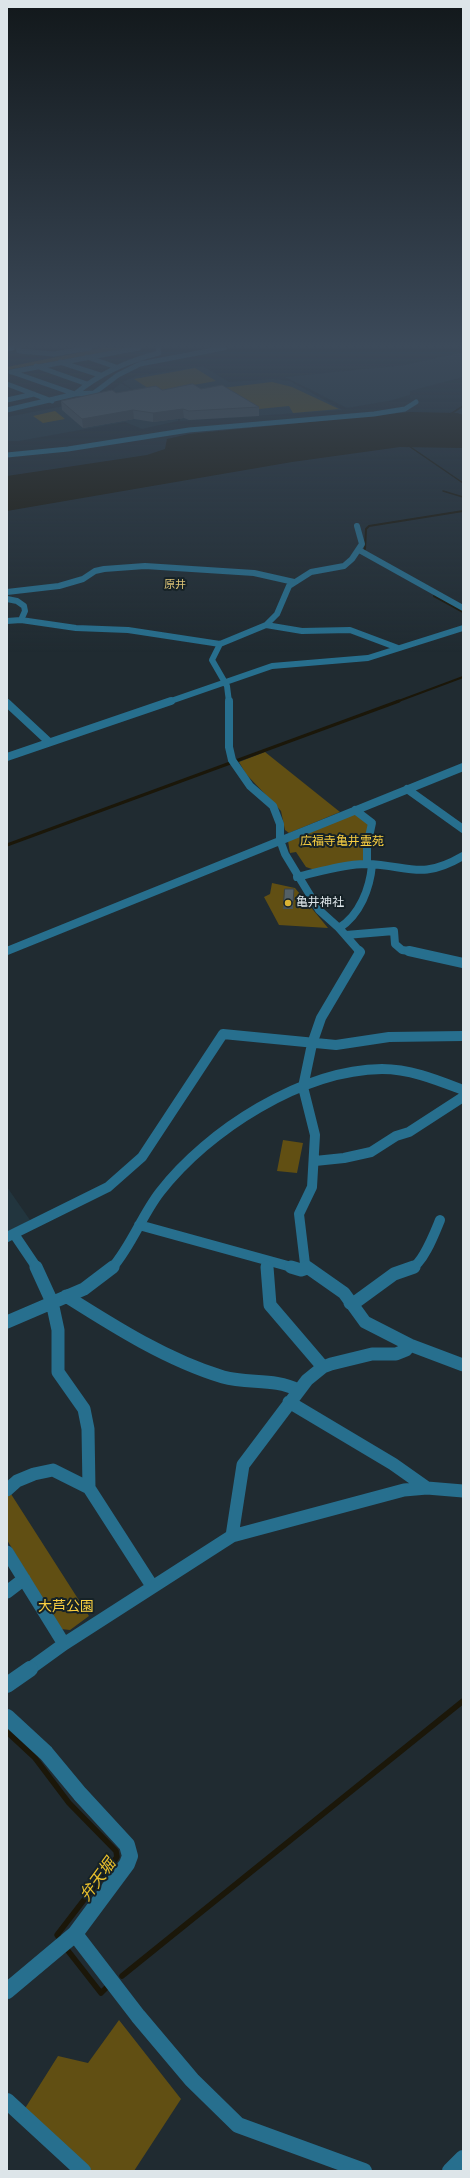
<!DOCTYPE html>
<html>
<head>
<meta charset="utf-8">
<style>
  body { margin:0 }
  #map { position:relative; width:470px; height:2178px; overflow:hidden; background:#202b31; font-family:"PT Sans",sans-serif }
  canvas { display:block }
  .frame { position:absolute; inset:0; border:8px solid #dde5e9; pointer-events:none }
</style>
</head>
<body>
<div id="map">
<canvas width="470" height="2178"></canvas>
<div class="frame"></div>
</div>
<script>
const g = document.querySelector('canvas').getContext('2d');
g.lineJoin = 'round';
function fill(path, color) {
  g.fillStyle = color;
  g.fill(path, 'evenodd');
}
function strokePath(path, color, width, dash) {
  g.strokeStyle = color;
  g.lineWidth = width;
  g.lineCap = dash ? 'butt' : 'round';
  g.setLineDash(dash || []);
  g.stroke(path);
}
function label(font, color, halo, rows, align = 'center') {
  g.font = font + ' "PT Sans","Noto Sans JP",sans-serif';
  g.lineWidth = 4;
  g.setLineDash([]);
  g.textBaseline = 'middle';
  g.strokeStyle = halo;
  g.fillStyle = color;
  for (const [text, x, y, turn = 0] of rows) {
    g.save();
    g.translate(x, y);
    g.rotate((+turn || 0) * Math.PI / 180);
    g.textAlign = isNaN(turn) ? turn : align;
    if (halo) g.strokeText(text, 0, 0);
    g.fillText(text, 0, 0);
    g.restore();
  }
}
const built = new Path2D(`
  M463,352v25l-53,14v4l-21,6 -42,7 -62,-31 120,-12z
  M203,366l26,16 43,-3 18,2 53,29 -163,11 -1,-10 -44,-20 -13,-9 14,-6z
  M121,383l15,9 42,19v10l-36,8 -17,-7 -106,19h-10l-2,-1v-23l109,-21 -6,-4z
  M7,1187l23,33 -23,12z`);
const green = new Path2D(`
  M101,348h27l-121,22v-3z
  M195,368l21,13 -62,11 -20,-13z
  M272,382l20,5 47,22 -46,4 -4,-7 -30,3 -37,-21z
  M55,411l10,8 -22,4 -10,-7z
  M265,752l75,60 -51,21 -4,-3 -4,-19 -35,-37 -7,-12z
  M356,813l14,9 -5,41 -53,7v-1l-6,-2 -10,-15 -6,1 -2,-12z
  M272,883l23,5 33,40 -49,-3 -15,-28 6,-3z
  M283,1140l20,3 -6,30 -20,-2z
  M11,1494l78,122 -19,14 -9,-1 -54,-89v-43z
  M119,2020l62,79 -47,72h-44l-66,-61 34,-54 30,7z`);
const water = new Path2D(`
  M410,412l47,1 6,2v33l-63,-1 -108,15 -285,49v-35l140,-21 18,-6 2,-10 22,-5z`);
const streamFar3 = new Path2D(`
  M449,415l14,-9
  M406,444l57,39
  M443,491l20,6`);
const streamFar2 = new Path2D(`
  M365,549l1,-20 3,-3 94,-15
  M434,596l29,16
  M396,702l67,-25`);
const streamFar1 = new Path2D(`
  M7,845l392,-144`);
const stream = new Path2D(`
  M7,1732l28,26 34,45 47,48 1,6 -60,78 4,5
  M65,1947l36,46 5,-5
  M122,1976l341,-275`);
const minorFar5 = new Path2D(`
  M18,348l1,3 35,3 36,-6
  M87,357l29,10
  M60,362l40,13
  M36,366l51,18
  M11,372l128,-24
  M12,372l63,22c25,-21 52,-33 84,-41l-1,-5
  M7,384l45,17
  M7,400l27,-6
  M7,410l68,-16 19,-1 24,-18 22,-11 84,-16
  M7,455l61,-6 121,-19 185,-16 31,-5 11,-7`);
const minorFar4 = new Path2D(`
  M359,550l104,58
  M7,592l52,-6 24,-7 12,-8 9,-2 41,-3 109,7 40,9
  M7,599l10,2 7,5 1,5 -4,9
  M7,621l14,-1 55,8 52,2 92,14 46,-19 11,-11 12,-28 22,-14 33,-6 8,-7 10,-15 -5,-18
  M266,625l36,6 48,-1 48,18
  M220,644l-8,16 15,26 2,16
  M168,702l104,-36 96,-8 95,-30`);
const minorFar3 = new Path2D(`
  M229,701v46l3,13 18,26 23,20 7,18v16l5,14 34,56 20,18 21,24
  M7,703l42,39
  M7,757l164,-56
  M407,789l56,40
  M355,810l17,13 -5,23v18
  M297,877c22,-5 46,-13 69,-13 43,1 54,17 97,-8
  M339,928c21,-13 31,-40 33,-63
  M346,935l48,-4 1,13 7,6 14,2
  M7,951l456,-184`);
const minorFar2 = new Path2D(`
  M409,951l54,12
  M315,1161l29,-3 27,-6 25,-16 13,-4 54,-35
  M139,1225l156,43
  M14,1234l23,34
  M7,1237l101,-50 34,-30 81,-123 113,11 53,-8 74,-1
  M266,1261l1,7
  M112,1268c20,-23 30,-53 48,-76 48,-62 142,-122 222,-123 28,0 55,11 81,21
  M308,1268l-3,-4 -6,-50 13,-27 3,-52 -12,-48 9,-43 9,-26 39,-66 -1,-1
  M411,1268c12,-4 24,-36 29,-48`);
const minorFar1 = new Path2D(`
  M36,1267l16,35 6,28v42l26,37 4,20 1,59
  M267,1267l3,38 53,62
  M291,1267l10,3 6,-2
  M307,1267l37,26 21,29 45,23 53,20
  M66,1296c49,31 101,64 157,81 25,7 52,1 75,13
  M350,1303l7,-2 37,-27 20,-7
  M7,1322l77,-33 29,-22
  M289,1402l104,62 34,24
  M7,1490l10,-9 17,-7 19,-4 36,18 63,98
  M232,1536l11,-71 64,-85 16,-13 8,-3 41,-10h24l10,-4 4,-5
  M7,1552l57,92
  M7,1592l17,-13
  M28,1670l36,-26 168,-108 172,-46 23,-2 36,3`);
const minor = new Path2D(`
  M7,1685l23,-16
  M7,1717l39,36 34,41 47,51 3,11 -3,8 -52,70 63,82 54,64 46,45 126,46
  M7,1991l68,-57
  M7,2101l76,70
  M450,2171l13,-13`);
const major = new Path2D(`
  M7,349l5,-1`);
const wall = new Path2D(`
  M201,389l58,18v9l-70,4 -5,-2 -31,4 -19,-3 -51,9 -21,-18 -1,-9 55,-8 46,-3z
  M294,889l-1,20h-10l1,-8z`);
const shadedWall = new Path2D(`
  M183,409l1,9 -31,4v-9z
  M133,410l1,9 -51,9 -1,-9z`);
const building = new Path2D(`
  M193,384l8,5 21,-4 37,22 -70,4 -6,-2 -30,4 -20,-3 -51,9 -21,-18 51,-11 4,3 40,-7 6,4z
  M285,889h9l-1,13 -9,-1z`);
const markers = [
  [288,903,4,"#d9b334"]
];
const farNeighbourhoodnames = [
  ["原井",175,585]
];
const parkNames = [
  ["広福寺亀井霊苑",342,842]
];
const poiNames = [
  ["亀井神社",296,903]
];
const nearParknames = [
  ["大芦公園",66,1607]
];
const nearWaternames = [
  ["弁天堀",98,1880,-54]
];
fill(built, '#22353e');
fill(green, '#614f13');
fill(water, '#1b1709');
strokePath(streamFar3, '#1b1709', 1.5);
strokePath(streamFar2, '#1b1709', 2);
strokePath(streamFar1, '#1b1709', 3);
strokePath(stream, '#1b1709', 5.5);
strokePath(minorFar5, '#276f8e', 5);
strokePath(minorFar4, '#276f8e', 6);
strokePath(minorFar3, '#276f8e', 8);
strokePath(minorFar2, '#276f8e', 10);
strokePath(minorFar1, '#276f8e', 13);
strokePath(minor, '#276f8e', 16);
strokePath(major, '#34b1e3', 5);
fill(wall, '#475359');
fill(shadedWall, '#3a4348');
fill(building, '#536067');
strokePath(building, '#3a4348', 1);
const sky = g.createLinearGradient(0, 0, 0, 653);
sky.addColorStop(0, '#12181b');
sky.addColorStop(0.53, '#3c4a5a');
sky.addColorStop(1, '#3c4a5a00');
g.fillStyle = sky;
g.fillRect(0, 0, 470, 653);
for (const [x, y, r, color] of markers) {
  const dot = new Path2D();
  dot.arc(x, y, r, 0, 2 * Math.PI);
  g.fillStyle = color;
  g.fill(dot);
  strokePath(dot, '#162227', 1.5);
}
label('11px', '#dbc276', '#162227', farNeighbourhoodnames);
label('12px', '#f9cf41', '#162227', parkNames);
label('12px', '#dde5e9', '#162227', poiNames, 'left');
label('14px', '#f9cf41', '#162227', nearParknames);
label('italic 16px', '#ebc12c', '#162227', nearWaternames);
</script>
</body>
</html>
